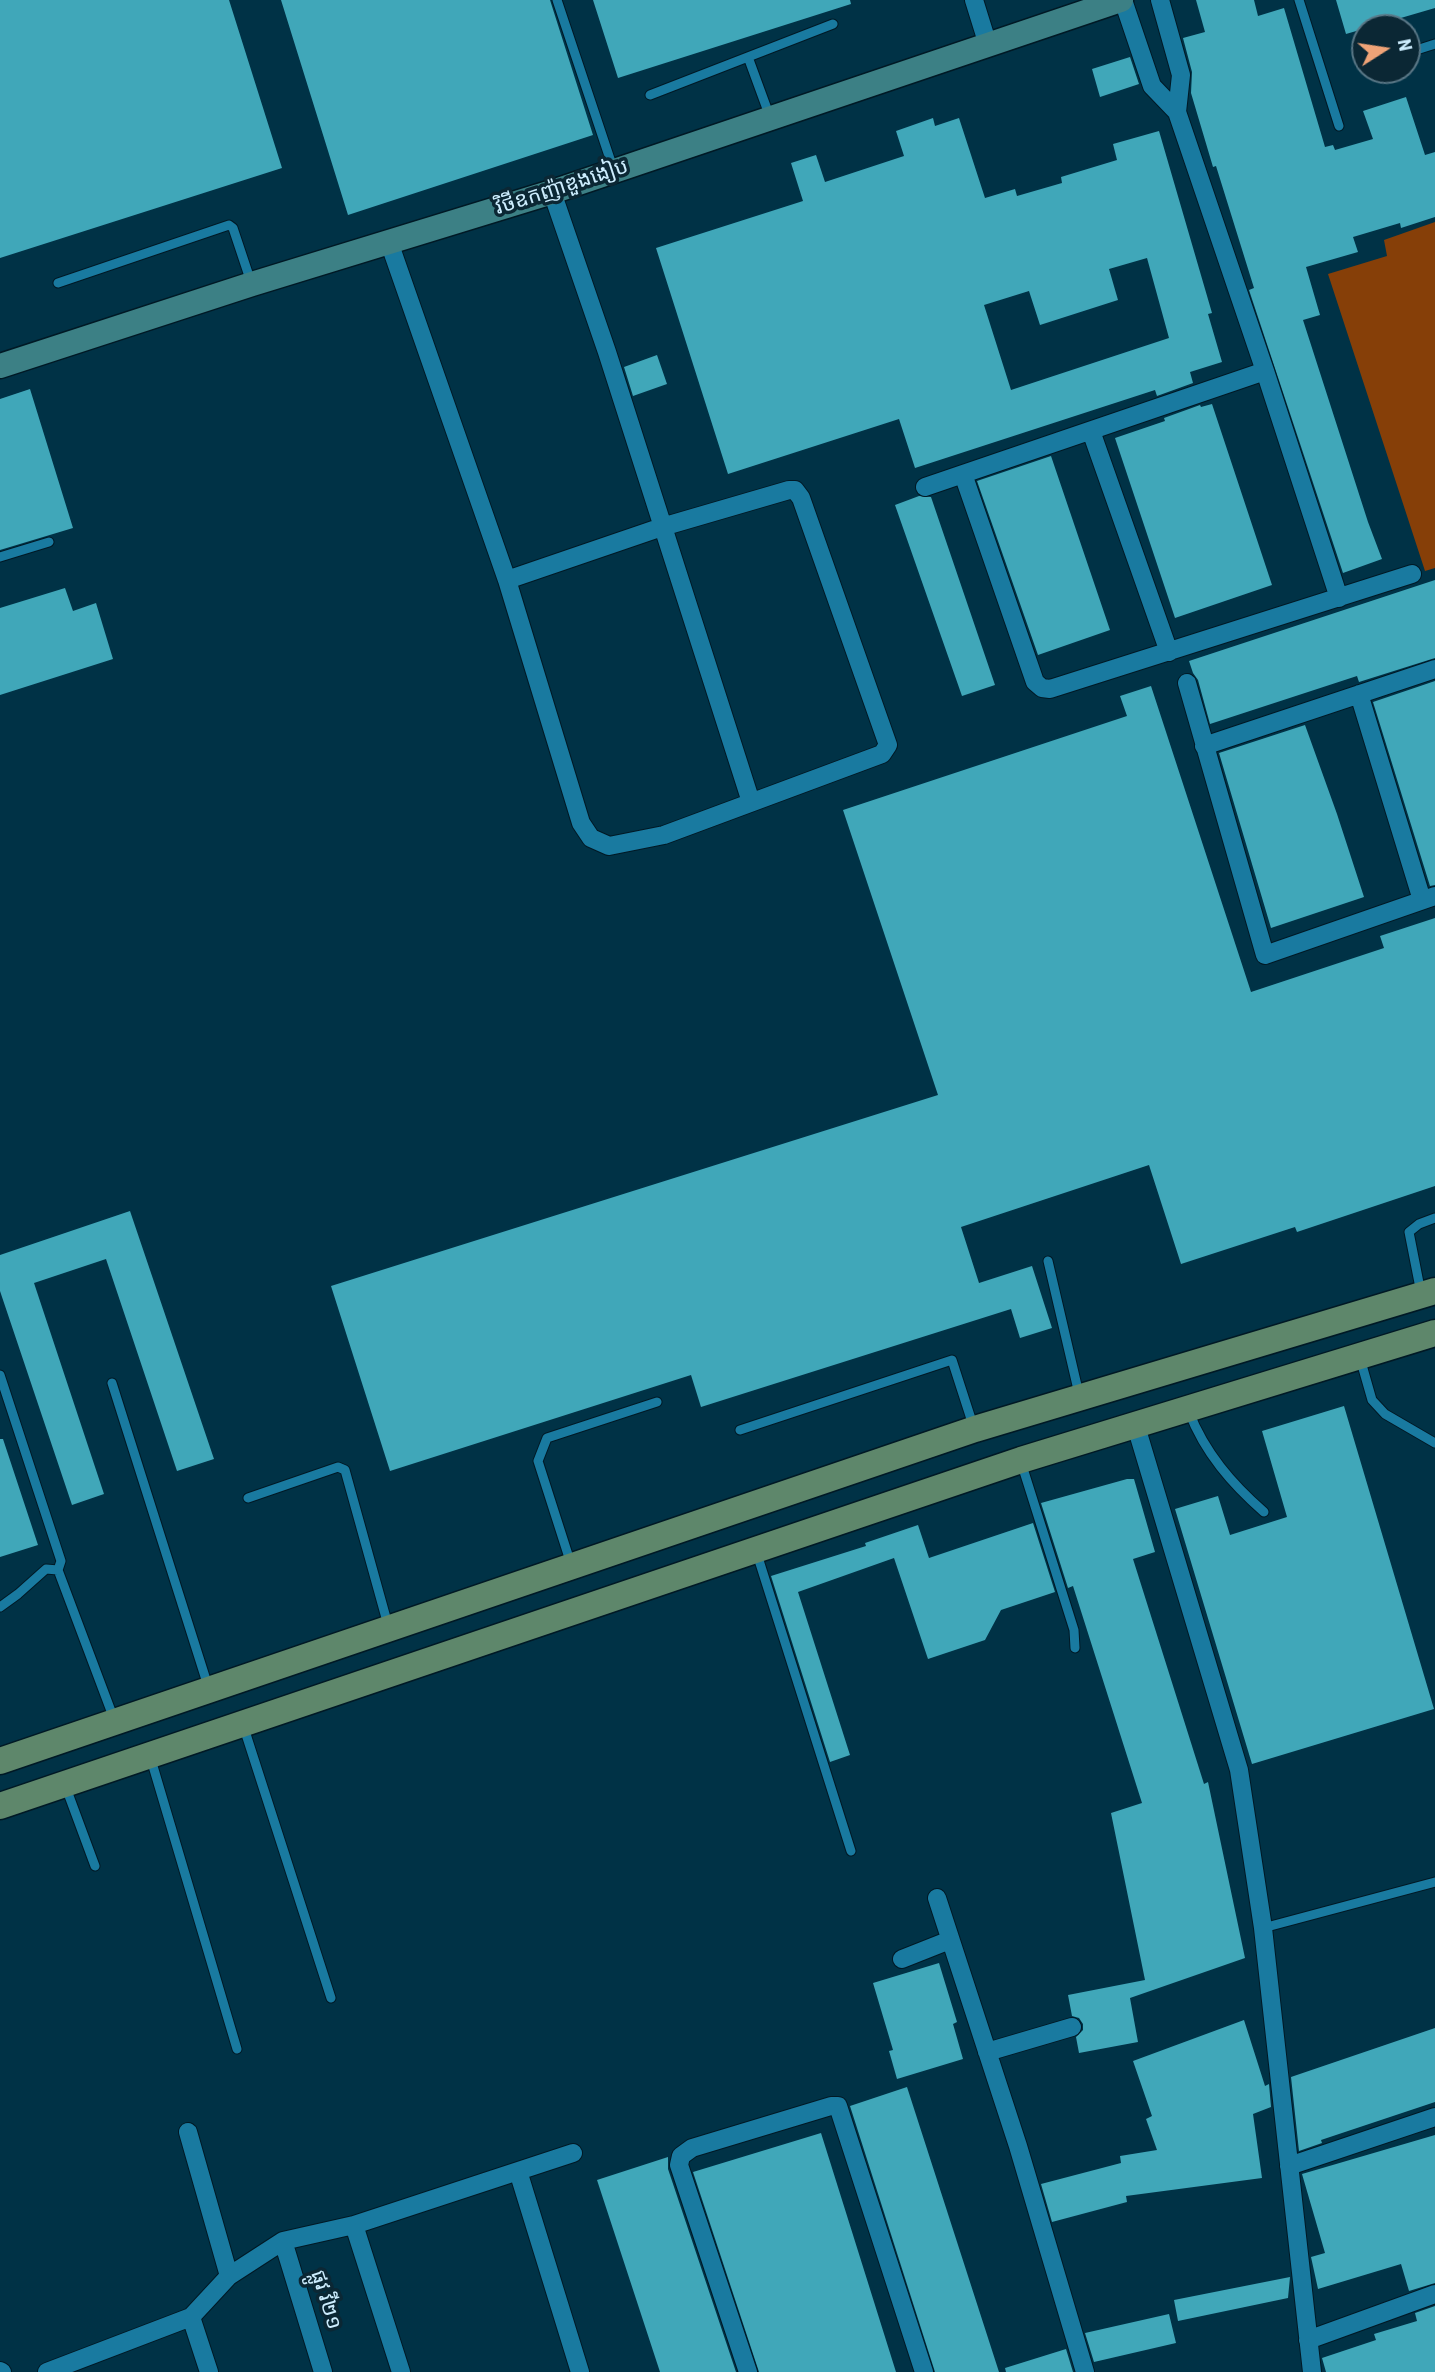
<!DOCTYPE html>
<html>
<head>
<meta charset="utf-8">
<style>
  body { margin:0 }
  #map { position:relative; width:1435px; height:2372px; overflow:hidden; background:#003246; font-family:"Roboto Condensed",sans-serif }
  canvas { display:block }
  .north { position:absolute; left:1351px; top:14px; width:70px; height:70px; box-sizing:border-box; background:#0b2734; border:2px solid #597685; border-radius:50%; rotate:78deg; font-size:19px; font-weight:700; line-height:28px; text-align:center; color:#cdedfe }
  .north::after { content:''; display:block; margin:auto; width:24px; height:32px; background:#efa377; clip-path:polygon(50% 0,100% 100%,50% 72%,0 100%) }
</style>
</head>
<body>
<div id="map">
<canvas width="1435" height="2372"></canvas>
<div class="north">N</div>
</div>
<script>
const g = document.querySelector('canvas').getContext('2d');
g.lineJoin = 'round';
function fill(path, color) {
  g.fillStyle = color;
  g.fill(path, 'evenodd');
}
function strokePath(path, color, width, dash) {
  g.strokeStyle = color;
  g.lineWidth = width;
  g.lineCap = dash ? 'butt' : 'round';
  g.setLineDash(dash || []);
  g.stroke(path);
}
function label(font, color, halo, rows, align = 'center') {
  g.font = font + ' "Roboto Condensed","Noto Sans Khmer",sans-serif';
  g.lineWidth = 7;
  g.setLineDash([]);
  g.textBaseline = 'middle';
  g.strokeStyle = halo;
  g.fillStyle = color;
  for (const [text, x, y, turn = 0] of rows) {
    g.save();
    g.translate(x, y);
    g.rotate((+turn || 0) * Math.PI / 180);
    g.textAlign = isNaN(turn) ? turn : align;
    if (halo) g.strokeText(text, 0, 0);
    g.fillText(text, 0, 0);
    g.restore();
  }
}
const green = new Path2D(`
  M1435,222v346l-10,3 -97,-297 59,-18 -3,-16z`);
const building = new Path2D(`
  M0,0h229l53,168 -282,90z
  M281,0h269l43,135 -245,80z
  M593,0h257l1,4 -233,74z
  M1196,0h58l4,16 26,-8 41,139 8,-2 2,5 38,-11 -10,-28 43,-14 19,58 10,-3v65l-34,11 -1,-5 -47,14 5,15 -52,15 14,48 -17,5 65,202 14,37 -39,14 -94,-283 5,-2 -38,-122 -3,1 -22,-74 1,-21 -9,-34 22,-6z
  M1336,0h99v8l-89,26z
  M1130,57l9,27 -39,13 -8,-28z
  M933,118l2,8 24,-8 26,80 30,-9 2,7 45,-13 -1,-6 56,-17 -4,-16 46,-13 53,182 -4,1 14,48 -32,10 3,11 -36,13 -2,-6 -240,78 -16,-49 -171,55 -72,-226 147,-47 -12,-38 25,-8 9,27 79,-26 -8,-25zM1147,258l22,80 -158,52 -27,-85 45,-14 11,34 78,-25 -9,-31z
  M657,355l10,29 -34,12 -9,-29z
  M30,389l43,139 -73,22v-151z
  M1212,404l60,181 -97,33 -60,-180 50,-17 -1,-3 36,-13 1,2z
  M1051,456l59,174 -72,25 -61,-174z
  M919,496l12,1 64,188 -33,11 -67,-191z
  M1435,580v78l-76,24 -2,-6 -147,48 -12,-44 -5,-7 -4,-12z
  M65,588l8,23 23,-8 17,56 -113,36v-87z
  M1435,681v204l-5,1 -57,-184z
  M1151,686l100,306 133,-44 -4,-12 55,-18v268l-138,46 -2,-5 -114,37 -32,-99 -188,62 18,56 53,-17 20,62 -32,10 -9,-29 -310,98 -10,-32 -301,96 -59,-185 607,-191 -95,-285 284,-94 -7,-20z
  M1305,725l32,89 27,83 -93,31 -52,-175z
  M130,1211l84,248 -37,12 -71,-212 -72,24 70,211 -32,11 -72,-214v-36z
  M1344,1406l90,303 -182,55 -77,-255 43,-13 12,39 57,-18 -25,-86z
  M0,1439h3l35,106 -38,12z
  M1127,1479h7l21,73 -22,7 71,225 4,-2 37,176 -115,40 8,44 -59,11 -3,-16 7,-7v-6l-4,-6 -7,-2 -4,-21 77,-15 -34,-167 31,-10 -69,-217 -5,2 -27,-85z
  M1033,1523l22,69 -54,18 -16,30 -57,19 -34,-101 -96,34 52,163 -20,7 -59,-186 95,-30 -1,-3 53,-18 11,33z
  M939,1963l18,59 -4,2 10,35 -66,20 -8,-28 4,-1 -20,-67z
  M1244,2020l21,66 4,-2 2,23 -18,7 9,64 -136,18 1,6 -75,20 -11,-38 80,-21 -1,-7 37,-6 -11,-31 6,-3 -19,-55z
  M1435,2028v74l-114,38 1,3 -23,8 -8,-74z
  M907,2087l92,285h-64l-85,-266z
  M821,2133l75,239h-137l-66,-200z
  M1435,2135v148l-26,8 -8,-27 -83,25 -7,-32 14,-4 -23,-79z
  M668,2157v12l68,203h-76l-63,-192z
  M1290,2277l-2,21 -110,23 -4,-21z
  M1435,2306v66h-109l-4,-14 54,-18 -2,-6 43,-13 -2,-8z
  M1169,2314l7,29 -82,19 -9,-29z
  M1066,2349l7,23h-67l-1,-4z`);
const lane = new Path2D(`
  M557,0l57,171
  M1299,0l40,126
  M1407,53l28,-9
  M748,57l22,60
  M650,95l183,-71
  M58,283l171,-58 4,3 18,54
  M0,557l49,-15
  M1048,1261l31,133
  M1421,1293l-12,-61 10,-8 16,-6
  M1360,1358l12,42 13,14 50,29
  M0,1375l61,186 -3,9 -12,-1 -28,25 -18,13
  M112,1383l96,303
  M1189,1412c16,41 43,72 75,100
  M740,1430l212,-70 21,65
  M1021,1462l53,168 1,18
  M248,1498l90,-31 7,3 43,155
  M757,1554l94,297
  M571,1564l-33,-103 9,-23 110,-36
  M58,1570l56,149
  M244,1728l87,270
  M150,1756l87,293
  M65,1785l30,81
  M1263,1928l172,-46`);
const street = new Path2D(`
  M974,0l14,45
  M1123,0l29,86 25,26 88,259 74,227
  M1160,0l21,75 -4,37
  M552,192l55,160 144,450
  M389,242l118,338 74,243 10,15 18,8 55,-11 218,-81 6,-9 -87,-247 -6,-8h-6l-127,37 -155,53
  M1091,431l78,221
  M963,474l72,208 7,6 8,1 362,-115
  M925,487l340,-116
  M1187,683l78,272 170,-59
  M1359,694l63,206
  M1204,746l231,-77
  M1135,1423l104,347 24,158 49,444
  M937,1898l81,248 67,226
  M902,1959l48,-19
  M987,2052l85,-25
  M188,2132l41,144
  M1289,2166l146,-49
  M518,2171l62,201
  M354,2225l47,147
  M283,2241l40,131
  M191,2317l18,55
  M1308,2340l127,-46
  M0,2371l2,1
  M47,2372l144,-55 38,-41 54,-35 71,-16 219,-72
  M748,2372l-69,-207 2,-9 11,-8 139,-42h7l86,266`);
const secondary = new Path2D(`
  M0,366l252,-82 300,-92 569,-192`);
const primary = new Path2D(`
  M0,1761l975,-332 460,-138
  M0,1806l1021,-346 414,-127`);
const streetNames = [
  ["វិថីឧកញ៉ាឌួងងៀប",562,188,-18],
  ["ផ្លូវ វី២១",325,2300,73]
];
fill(green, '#863f08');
fill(building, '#40a7b9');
strokePath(lane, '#001925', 11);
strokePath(street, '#001925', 20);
strokePath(secondary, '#001925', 27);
strokePath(primary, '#001925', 29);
strokePath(lane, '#197aa0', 9);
strokePath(street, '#197aa0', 18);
strokePath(secondary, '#3c8085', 24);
strokePath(primary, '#5e876b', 26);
label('21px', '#cdedfe', '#0b2734', streetNames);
</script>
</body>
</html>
